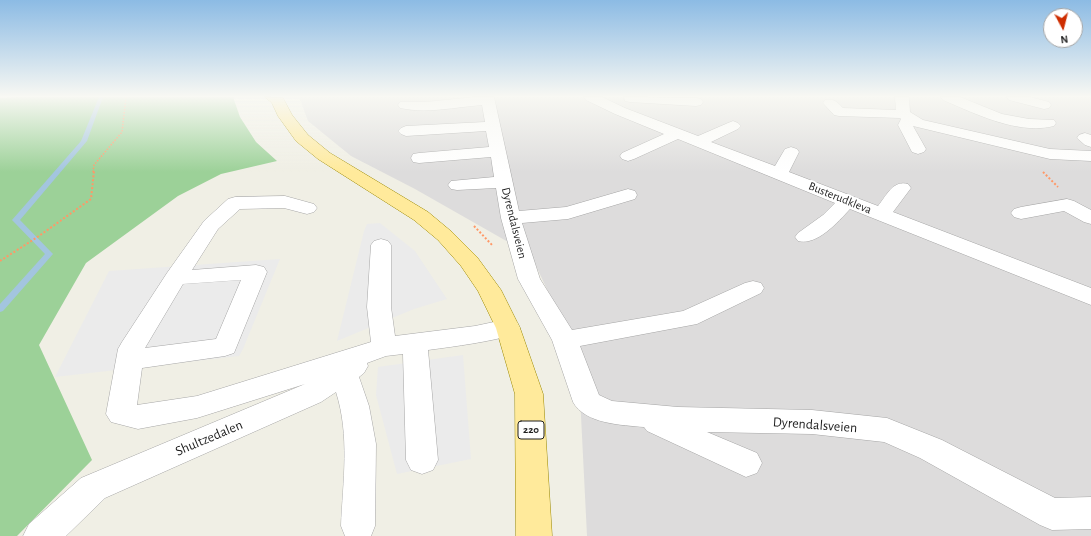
<!DOCTYPE html>
<html>
<head>
<meta charset="utf-8">
<style>
  body { margin:0 }
  #map { position:relative; width:1091px; height:536px; overflow:hidden; background:#f0efe5; font-family:"Alegreya Sans",sans-serif }
  canvas { display:block }
  .north { position:absolute; left:1043px; top:8px; width:40px; height:40px; box-sizing:border-box; background:#fff; border:1px solid #a5a5a5; border-radius:50%; rotate:173deg; font-size:11px; font-weight:700; line-height:16px; text-align:center; color:#1f1f1f }
  .north::after { content:''; display:block; margin:auto; width:14px; height:18px; background:#ce2d00; clip-path:polygon(50% 0,100% 100%,50% 72%,0 100%) }
</style>
</head>
<body>
<div id="map">
<canvas width="1091" height="536"></canvas>
<div class="north">N</div>
</div>
<script>
const g = document.querySelector('canvas').getContext('2d');
g.lineJoin = 'round';
function fill(path, color) {
  g.fillStyle = color;
  g.fill(path, 'evenodd');
}
function strokePath(path, color, width, dash) {
  g.strokeStyle = color;
  g.lineWidth = width;
  g.lineCap = dash ? 'butt' : 'round';
  g.setLineDash(dash || []);
  g.stroke(path);
}
function label(font, color, halo, rows, align = 'center') {
  g.font = font + ' "Alegreya Sans",sans-serif';
  g.lineWidth = 4;
  g.setLineDash([]);
  g.textBaseline = 'middle';
  g.strokeStyle = halo;
  g.fillStyle = color;
  for (const [text, x, y, turn = 0] of rows) {
    g.save();
    g.translate(x, y);
    g.rotate((+turn || 0) * Math.PI / 180);
    g.textAlign = isNaN(turn) ? turn : align;
    if (halo) g.strokeText(text, 0, 0);
    g.fillText(text, 0, 0);
    g.restore();
  }
}
const residential = new Path2D(`
  M299,97h792v439h-504l-9,-180 -47,-101 -116,-66 -64,-33 -43,-35z`);
const forest = new Path2D(`
  M18,97h215l7,20 16,25 21,19 -56,13 -43,22 -92,67 -47,82 53,115 -75,76h-17v-438z`);
const parking = new Path2D(`
  M380,223l35,28 32,48 -33,10 -77,32 27,-110 3,-7z
  M280,259l-37,90 -4,7 -184,21 54,-106z
  M463,355l8,104 -74,15 -21,-79 2,-28z`);
const stream = new Path2D(`
  M99,97h4l-16,44 -67,79 33,34 -50,57 -3,1v-8l45,-50 -33,-34 69,-79z`);
const pathFar1 = new Path2D(`
  M93,172l1,-7 28,-33 4,-35`);
const path = new Path2D(`
  M1043,172l15,15
  M474,226l19,20
  M0,261l39,-25 52,-37 3,-28`);
const minor = new Path2D(`
  M476,97h18l25,114 47,-4 62,-18 7,2 2,4 -2,4 -67,20 -46,4 18,56 32,51 111,-19 62,-28 8,-2 8,2 3,5 -3,5 -64,31 -117,22 19,49 13,6 66,6 134,3 75,8 55,22 113,58 36,-1v32l-39,1 -12,-5 -120,-67 -36,-16 -72,-8 -105,-2 50,21 5,10 -5,10 -11,4 -99,-46 -3,-4c-22,-2 -59,-3 -71,-25l-21,-62 -34,-61 -17,-61 -5,-30 -39,2 -6,-1 -3,-4 3,-4 43,-4 -3,-20 -72,6 -6,-1 -2,-4 2,-4 6,-1 70,-6 -3,-16 -80,5 -5,-2 -3,-3 3,-3 5,-2 79,-4 -3,-17c-26,2 -56,9 -82,3l-2,-3 2,-3h25z
  M584,97h18l23,11 73,28 30,-13 5,-2 5,2 3,3 -3,3 -27,13 64,24 10,-17 6,-2 6,2 2,3 -10,20 89,34c9,-11 15,-26 30,-22l3,4 -18,24 198,76v17l-241,-96c-12,13 -33,37 -52,32l-3,-4 3,-4 25,-18 12,-12 -157,-64 -44,20 -6,2 -6,-2 -2,-3 2,-3 42,-19 -49,-20 -29,-14z
  M624,97l72,1 5,1 2,3 -2,3 -5,1 -66,-4 -5,-1z
  M895,97h14l1,15 13,8 127,29 41,2v10l-41,-2 -137,-33 13,23 -2,3 -6,2 -6,-2 -14,-27 3,-6 -1,-1 -61,-2 -5,-1 -11,-12 2,-3c9,-2 12,2 18,8l53,2z
  M941,97h19l42,17 27,5 25,1 2,3 -2,3c-36,9 -78,-12 -111,-26z
  M1007,97h23l19,5 2,3 -2,3 -5,1 -35,-9z
  M1085,133l6,2v12l-6,-2 -8,-7 2,-3z
  M285,196l29,8 3,4 -3,4 -7,2 -23,-6 -44,1 -22,20 -26,41 64,-5 8,2 3,5 -33,81 -9,3 -83,12 -5,37 60,-9 174,-54 -4,-35 4,-62 3,-4 7,-2 7,2 3,4v62l4,29 80,-10 33,-7 9,3 3,6 -3,6c-29,8 -59,12 -89,16l10,110 -5,10 -11,4 -11,-4 -5,-10 -3,-106 -17,2 -19,7 1,3 -4,7 -5,4 10,29 7,38 -1,82 -4,10h-26l-4,-10c2,-45 9,-90 -5,-134l-15,10 -216,96 -39,38h-43l6,-12 52,-46 224,-94 -108,34 -59,11 -27,-7 -5,-8 12,-65 4,-7 45,-69 37,-52 24,-22 7,-2zM241,280l-25,59 -71,9 38,-64z
  M1067,199l7,2 17,9v14l-7,-2 -20,-11 -43,8 -7,-2 -3,-4 3,-4 7,-2z`);
const major = new Path2D(`
  M265,97l18,1 9,17 16,20 22,18 98,59 24,20 25,25 24,33 19,38 23,66 9,142h-36l-1,-142 -19,-66 -18,-37 -17,-25 -23,-26 -24,-20 -96,-61 -22,-18 -18,-25 -6,-13z`);
const shields = [
  [531,430,26]
];
const shieldNames = [
  ["220",531,430]
];
const streetNames = [
  ["Busterudkleva",840,198,22],
  ["Dyrendalsveien",514,223,76]
];
const nearStreetnames = [
  ["Dyrendalsveien",815,425,4],
  ["Shultzedalen",209,438,-23]
];
fill(residential, '#dddcdc');
fill(forest, '#9cd198');
fill(parking, '#ebebeb');
fill(stream, '#a3c5df');
strokePath(minor, '#a6a6a6', 1);
strokePath(major, '#9a8800', 1);
strokePath(pathFar1, '#ff9867', 1.5, [1.5, 1.5]);
strokePath(path, '#ff9867', 2, [2, 2]);
fill(minor, '#fff');
fill(major, '#ffea9b');
const sky = g.createLinearGradient(0, 0, 0, 172);
sky.addColorStop(0, '#8cbbe4');
sky.addColorStop(0.56, '#f8f8f3');
sky.addColorStop(1, '#f8f8f300');
g.fillStyle = sky;
g.fillRect(0, 0, 1091, 172);
for (const [x, y, w] of shields) {
  const box = new Path2D();
  box.roundRect(x - w / 2, y - 9, w, 18, 3);
  g.fillStyle = '#fff';
  g.fill(box);
  strokePath(box, '#1f1f1f', 1);
}
label('bold 11px', '#1f1f1f', null, shieldNames);
label('12px', '#1f1f1f', '#fff', streetNames);
label('14px', '#1f1f1f', '#fff', nearStreetnames);
</script>
</body>
</html>
